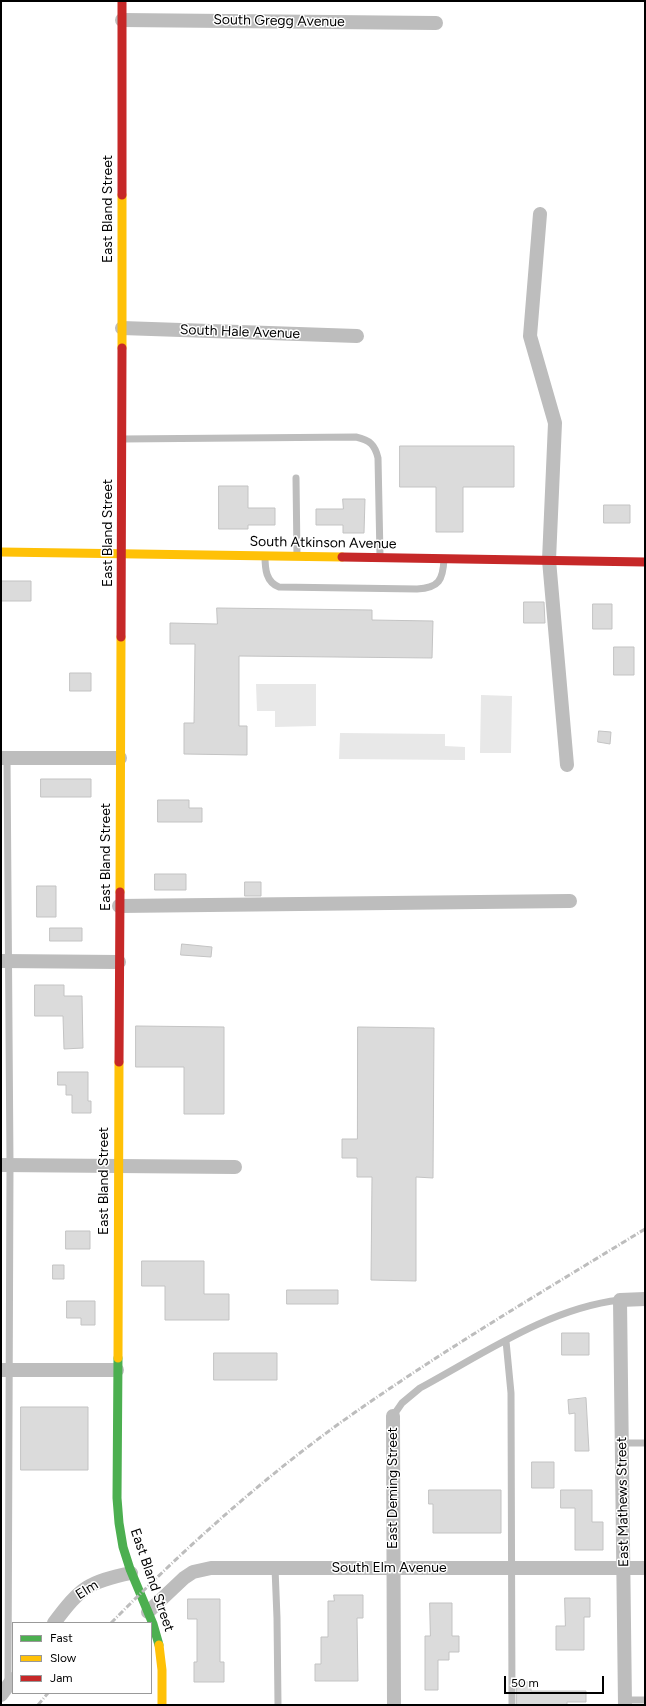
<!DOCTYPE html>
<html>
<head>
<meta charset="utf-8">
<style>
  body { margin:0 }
  #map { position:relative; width:646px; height:1706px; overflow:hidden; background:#fff; font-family:Figtree,sans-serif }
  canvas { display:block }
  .frame { position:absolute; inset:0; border:2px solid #000; pointer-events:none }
  .legend { position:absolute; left:12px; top:1622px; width:140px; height:72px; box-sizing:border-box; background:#fff; border:1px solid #999; margin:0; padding:5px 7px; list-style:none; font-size:12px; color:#000 }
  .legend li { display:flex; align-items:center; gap:8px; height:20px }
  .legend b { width:20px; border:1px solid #999 }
  .scale { position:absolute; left:504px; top:1676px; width:100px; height:18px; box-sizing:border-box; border:2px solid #000; border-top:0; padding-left:5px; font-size:12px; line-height:14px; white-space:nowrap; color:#000; -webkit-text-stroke:3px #fff; paint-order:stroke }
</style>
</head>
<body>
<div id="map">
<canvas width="646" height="1706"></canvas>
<div class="frame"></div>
<ul class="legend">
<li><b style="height:5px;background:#4caf50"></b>Fast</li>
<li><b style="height:5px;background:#ffc107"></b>Slow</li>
<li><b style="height:5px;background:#c62828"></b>Jam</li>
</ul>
<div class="scale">50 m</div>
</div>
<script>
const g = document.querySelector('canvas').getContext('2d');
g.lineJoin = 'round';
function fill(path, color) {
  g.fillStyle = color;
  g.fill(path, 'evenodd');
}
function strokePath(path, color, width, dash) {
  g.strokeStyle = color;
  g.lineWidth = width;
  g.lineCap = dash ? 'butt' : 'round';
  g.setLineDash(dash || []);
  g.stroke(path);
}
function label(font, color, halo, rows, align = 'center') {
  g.font = font + ' Figtree,sans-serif';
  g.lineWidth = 3;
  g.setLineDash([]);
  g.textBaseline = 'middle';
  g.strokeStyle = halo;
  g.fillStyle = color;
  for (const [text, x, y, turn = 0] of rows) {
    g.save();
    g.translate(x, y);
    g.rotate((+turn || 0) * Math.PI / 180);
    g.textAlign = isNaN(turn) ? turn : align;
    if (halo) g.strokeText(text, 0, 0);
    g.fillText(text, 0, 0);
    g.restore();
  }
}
const green = new Path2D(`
  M256,684h60v42l-41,1v-16h-18z
  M481,695l31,1 -1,57h-31z
  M340,733l105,1v12l20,1v13l-126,-1z`);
const building = new Path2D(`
  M400,446h114v41h-51v45h-27v-45h-36z
  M219,486h29v22h27v17h-27v4h-29z
  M343,499h22l-1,34h-21v-8h-27v-16h27z
  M604,505h26v18h-26z
  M1,581h30v20h-30z
  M524,602h20l1,21h-21z
  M593,604h19v25h-19z
  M217,608l155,2v10l61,1 -1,37 -193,-2v70h8v29l-63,-1v-31h10l1,-79h-25v-21l47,1z
  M614,647h20v28h-20z
  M70,673h21v18h-21z
  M599,731l12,1 -1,12 -12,-2z
  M41,779h50v18h-50z
  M158,800h31v8h13v14h-44z
  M155,874h31v16h-31z
  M245,882h16v14h-16z
  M37,886h19v31h-19z
  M50,928h32v13h-32z
  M182,944l30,3 -1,10 -30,-2z
  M35,985h29v11h18l1,52 -19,1 -1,-33h-28z
  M136,1026l88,1v87h-40v-47h-48z
  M358,1027l76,1 -1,150 -17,-1v104l-45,-1 1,-103h-15v-19h-15v-19h15z
  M58,1072h30v29h3v12h-19v-18h-6v-10h-8z
  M66,1231h24v18h-24z
  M142,1261h62v33h25v26h-64v-34h-23z
  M53,1265h11v14h-11z
  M287,1290h51v14h-51z
  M67,1301h28v24h-14v-7h-14z
  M562,1333h27v22h-27z
  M214,1353h63v27h-63z
  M586,1398l3,53h-14v-38l-6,1 -1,-14z
  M21,1407h67v63h-67z
  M532,1462h22v26h-22z
  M429,1490h72v43h-68v-29h-4z
  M561,1490h31v32h11v28h-28v-42h-14z
  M334,1595h29v23h-6l1,63h-43v-17h6v-27h7v-36h6z
  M565,1598h25v19h-6v33h-28v-24h9z
  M188,1599h32v63h4v20h-30v-20h3v-43h-9z
  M430,1603h22v33h7v16h-10v8h-11v30h-13v-54h5z
  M517,1682h14v9h55v11h-19v3h-50z`);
const lane = new Path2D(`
  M122,439l234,-2c14,3 19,8 22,21l2,98
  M296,478l1,78
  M265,556c0,13 1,26 14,31l138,2c22,-1 26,-9 27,-30
  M7,758l3,407 -2,518
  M506,1341l5,52 1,312
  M393,1416l9,-13 18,-15c63,-34 129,-80 200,-88
  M622,1443h23
  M275,1568l2,50 1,87
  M624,1700h21`);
const street = new Path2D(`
  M122,20l314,3
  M540,214l-10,122 25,87 -6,137 18,205
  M122,328l235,8
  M1,758h119
  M119,906l451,-5
  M1,961l118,1
  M1,1165l234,2
  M1,1370h116
  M393,1416l1,289
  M148,1612l36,-34 9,-6 18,-4h434
  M54,1623c27,-36 34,-41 77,-50
  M1,1695l12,-16
  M625,1705l-5,-405 25,-1`);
const fast = new Path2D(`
  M118,1358l-1,140 2,25 4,24 7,22 23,55 6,21`);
const slow = new Path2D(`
  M122,348v-153
  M1,552l341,5
  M120,892l1,-255
  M118,1358l1,-296
  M159,1645l3,25v35`);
const jam = new Path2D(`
  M122,1v194
  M342,557l303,5
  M121,637l1,-289
  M119,1062l1,-170`);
const rail = new Path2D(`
  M111,1623c71,-72 147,-141 229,-200 98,-70 202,-131 305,-194
  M38,1705l10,-12`);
const streetNames = [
  ["South Gregg Avenue",279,21,1],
  ["East Bland Street",108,209,-90],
  ["South Hale Avenue",240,332,2],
  ["East Bland Street",108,533,-90],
  ["South Atkinson Avenue",323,543,1],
  ["East Bland Street",106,857,-90],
  ["East Bland Street",104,1181,-90],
  ["East Deming Street",393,1488,-90],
  ["East Mathews Street",623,1502,-91],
  ["South Elm Avenue",389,1568],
  ["East Bland Street",152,1580,71],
  ["Elm",87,1590,-32]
];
fill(green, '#e8e8e8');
fill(building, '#dbdbdb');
strokePath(building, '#c3c3c3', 1);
strokePath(lane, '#bdbdbd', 7);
strokePath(street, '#bdbdbd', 14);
strokePath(fast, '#4caf50', 9);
strokePath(slow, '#ffc107', 9);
strokePath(jam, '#c62828', 9);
strokePath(rail, '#bdbdbd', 3, [6, 2, 1, 2]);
label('14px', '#000', '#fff', streetNames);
</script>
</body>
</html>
